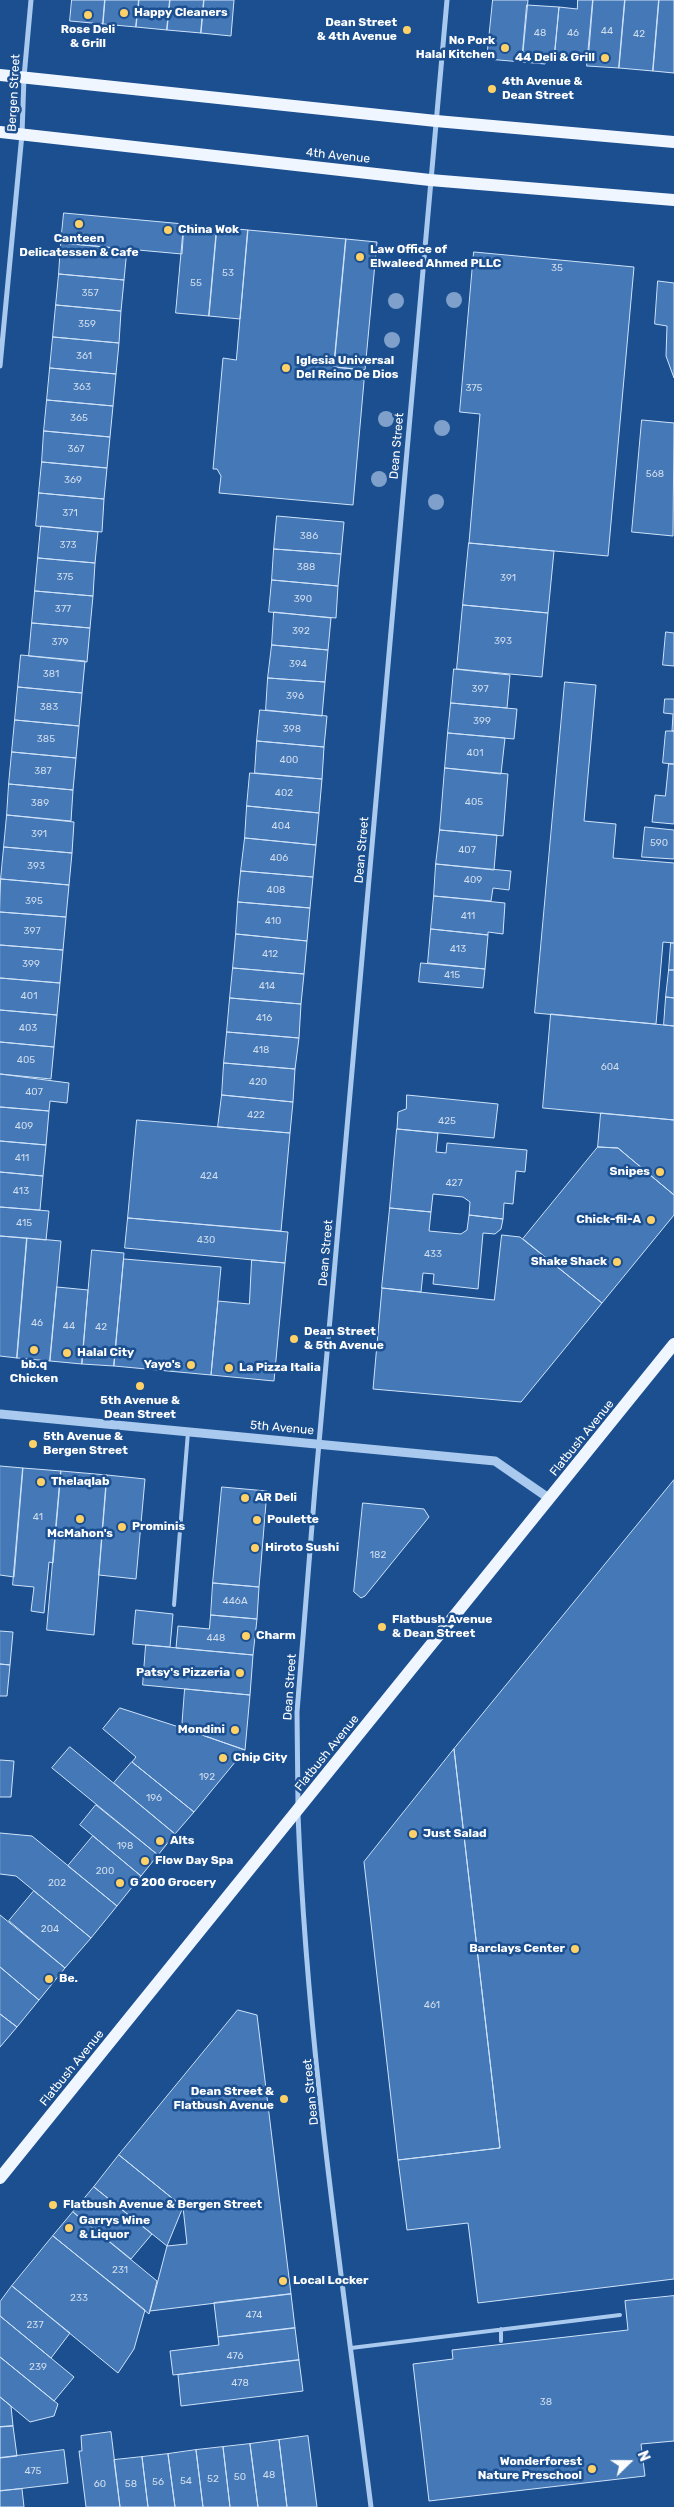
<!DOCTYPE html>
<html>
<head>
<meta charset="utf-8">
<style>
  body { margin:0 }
  #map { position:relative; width:674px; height:2507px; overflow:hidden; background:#1b4f8f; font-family:Rubik,sans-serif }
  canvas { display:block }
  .north { position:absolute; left:604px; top:2437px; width:50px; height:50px; -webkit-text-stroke:4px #1b4f8f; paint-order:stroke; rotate:68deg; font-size:14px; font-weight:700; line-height:20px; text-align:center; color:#fff }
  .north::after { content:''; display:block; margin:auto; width:18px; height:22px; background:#fff; clip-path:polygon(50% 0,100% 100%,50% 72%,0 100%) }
</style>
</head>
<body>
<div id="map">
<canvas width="674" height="2507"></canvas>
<div class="north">N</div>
</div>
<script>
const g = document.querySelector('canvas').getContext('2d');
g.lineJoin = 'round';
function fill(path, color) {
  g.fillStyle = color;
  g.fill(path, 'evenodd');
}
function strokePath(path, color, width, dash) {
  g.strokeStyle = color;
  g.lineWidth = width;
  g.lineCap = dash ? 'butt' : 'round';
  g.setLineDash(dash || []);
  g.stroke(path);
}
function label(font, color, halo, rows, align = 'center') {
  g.font = font + ' Rubik,sans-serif';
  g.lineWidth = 5;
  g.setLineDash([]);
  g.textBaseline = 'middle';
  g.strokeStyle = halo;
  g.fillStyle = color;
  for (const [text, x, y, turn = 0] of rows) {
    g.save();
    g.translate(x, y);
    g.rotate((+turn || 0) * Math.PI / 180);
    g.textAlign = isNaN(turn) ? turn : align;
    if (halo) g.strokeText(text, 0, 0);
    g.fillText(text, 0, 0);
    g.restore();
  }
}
const building = new Path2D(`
  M72,0h33l-2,24 -33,-3z
  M105,0h34l-3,27 -33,-3z
  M139,0h31l-3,30 -31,-3z
  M170,0h34l-3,33 -34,-3z
  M204,0h30l-3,36 -30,-3z
  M493,0h35l-6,62 -35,-3z
  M578,0h15l-5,61 -34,-3 5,-51 18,2z
  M593,0h32l-6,68 -32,-2z
  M625,0h34l-6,71 -34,-3z
  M659,0h15v73l-21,-2z
  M527,5l32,2 -5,54 -8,-1 -1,4 -23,-2z
  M64,213l120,11 -2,30 -121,-11z
  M184,224l33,3 -8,89 -33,-3z
  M217,227l31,3 -8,89 -31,-3z
  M248,230l98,9 -12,128 31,3 -12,135 -134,-12 2,-17 -4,-7h-4l10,-111 13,2z
  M346,239l31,3 -12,128 -31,-3z
  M61,243l66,6 -3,31 -65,-6z
  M474,252l160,15 -26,289 -139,-13 11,-129 -20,-2z
  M59,274l65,6 -3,31 -65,-6z
  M658,281l16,2v95l-8,-22 1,-30 -12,-2z
  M56,305l65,6 -2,32 -66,-6z
  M53,337l66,6 -3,31 -66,-6z
  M50,368l66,6 -3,32 -66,-6z
  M47,400l66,6 -3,31 -66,-6z
  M642,420l32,3 -1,113 -41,-4z
  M44,431l66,6 -3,31 -65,-6z
  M42,462l65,6 -3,31 -65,-6z
  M39,493l65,6 -2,33 -66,-6z
  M277,516l67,6 -3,32 -67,-5z
  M41,526l57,6 -3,31 -57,-5z
  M469,543l85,8 -6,62 -85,-8z
  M274,549l67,5 -3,32 -66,-6z
  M38,558l57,5 -2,33 -58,-5z
  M272,580l66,6 -2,32 -67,-6z
  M35,591l58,5 -3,32 -58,-5z
  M463,605l85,8 -6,64 -85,-8z
  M274,612l57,6 -3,32 -56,-5z
  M32,623l58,5 -3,34 -58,-6z
  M666,632l8,1v33l-11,-1z
  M272,645l56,5 -3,32 -57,-4z
  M21,655l64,6 -3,32 -64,-6z
  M454,669l56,6 -3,33 -56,-5z
  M268,678l57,4 -3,34 -56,-6z
  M565,682l31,3 -12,136 32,3 -3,34 61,5v80l-11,-1 -7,82 -121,-11z
  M18,687l64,6 -3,33 -64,-6z
  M665,699h9v32h-2l1,-17 -9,-1z
  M451,703l66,6 -3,30 -66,-6z
  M260,710l67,6 -3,31 -67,-6z
  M15,720l64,6 -3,32 -64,-6z
  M666,731h8v33l-11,-1z
  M448,733l57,5 -4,36 -56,-6z
  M257,741l67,6 -2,32 -67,-6z
  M12,752l64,6 -3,32 -64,-6z
  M669,764h5v60l-22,-2 3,-27 10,1z
  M445,768l63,6 -5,62 -63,-6z
  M250,773l72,6 -3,34 -72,-7z
  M9,784l64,6 -2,31 -64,-6z
  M247,806l72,7 -3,32 -71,-7z
  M7,815l67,7 -2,31 -68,-6z
  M645,827l29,3v29l-32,-2z
  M440,830l57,5 -3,35 -58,-6z
  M245,838l71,7 -3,32 -72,-6z
  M4,847l68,6 -3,32 -68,-6z
  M436,864l75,7 -2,19 -16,-2 -2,13 -57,-5z
  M241,871l72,6 -3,31 -72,-6z
  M1,879l68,6 -3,32 -66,-5z
  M434,896l71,7 -2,31 -15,-2v3l-57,-6z
  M238,902l72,6 -3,33 -71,-7z
  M0,912l66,5 -3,33 -63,-5z
  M431,929l57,6 -3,34 -57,-6z
  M236,934l71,7 -3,33 -71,-6z
  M671,943h3v27h-5z
  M0,945l63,5 -3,33 -60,-5z
  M421,963l64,6 -2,19 -64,-6z
  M233,968l71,6 -3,30 -71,-6z
  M669,970h5v28l-8,-1z
  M0,978l60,5 -3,32 -57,-5z
  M666,997l8,1v28l-10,-1z
  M230,998l71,6 -2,34 -72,-6z
  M0,1010l57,5 -3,32 -54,-5z
  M551,1014l123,12v94l-131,-12z
  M227,1032l72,6 -4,31 -71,-6z
  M0,1042l54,5 -3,32 -51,-5z
  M224,1063l71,6 -2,33 -71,-7z
  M0,1074l69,9 -2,20 -17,-2 -1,10 -49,-4z
  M222,1095l71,7 -3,31 -72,-6z
  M407,1095l91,9 -4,34 -97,-9 1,-17 8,-3z
  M0,1107l49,4 -3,34 -46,-4z
  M601,1113l73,7v75l-56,-47 -20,-1z
  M137,1120l153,13 -9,98 -153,-13z
  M397,1129l41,4 -2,19 10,1 1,-10 80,7 -2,22 -9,-1 -3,33 -9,-1 -1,16 -34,-4 1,-13 -7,-5 -30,-3 -2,18 -41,-4z
  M0,1141l46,4 -3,31 -43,-4z
  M598,1147l20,1 56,47v20l-72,88 -79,-64z
  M0,1172l43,4 -3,34 -40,-3z
  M0,1207l49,4 -3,29 -46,-4z
  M390,1208l41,4 -2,19 32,3 6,-4 2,-15 34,4 -2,10 -6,5 -12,-1 -5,56 -45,-5 1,-10 -11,-1 -2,19 -39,-4z
  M128,1218l160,14 -3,31 -160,-15z
  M502,1235l18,2 82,66 -81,99 -148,-13 9,-101 112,12z
  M0,1236l27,2 -10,120 -17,-2z
  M27,1238l34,3 -11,120 -33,-3z
  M92,1250l32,3 -10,113 -32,-2z
  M124,1259l97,8 -10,108 -97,-9z
  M252,1260l33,3 -11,118 -63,-6 7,-74 31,3z
  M57,1287l31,3 -6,74 -32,-3z
  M0,1466l23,2 -9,109 -14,-2z
  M23,1468l38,3 -8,92 -4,-1 -5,51 -13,-2 3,-24 -21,-2z
  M61,1471l46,4 -13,160 -47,-5z
  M107,1475l38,4 -9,100 -37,-4z
  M674,1480v799l-196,24 -10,-80 -61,7 -9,-70 102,-12 -46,-399z
  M222,1487l45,4 -8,96 -46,-4z
  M363,1503l61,6 5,8 -64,79 -4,2 -7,-6z
  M213,1583l46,4 -2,32 -46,-4z
  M136,1610l37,4 -3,33 -37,-3z
  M211,1615l46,4 -4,36 -77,-7 2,-22 31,3z
  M0,1631l13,1 -3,33 -10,-1z
  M146,1645l107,10 -3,40 -107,-10z
  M0,1664l10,1 -3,31h-7z
  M185,1689l65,6 -5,55 -63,-22z
  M120,1708l62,20 63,22 -51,62 -62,-50 4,-5 -33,-28z
  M70,1747l105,87 -17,21 -106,-87z
  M454,1749l46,399 -102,12 -34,-298z
  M0,1760l14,1 -3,36h-11z
  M132,1762l62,50 -19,22 -61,-51z
  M96,1805l62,50 -17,21 -61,-51z
  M0,1833l32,3 85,70 -26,32 -75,-62 -16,-2z
  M93,1836l48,40 -24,30 -49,-40z
  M34,1891l57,47 -26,30 -56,-47z
  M0,1915l65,53 -26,32 -39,-33z
  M0,1967l39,33 -22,27 -17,-13z
  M238,2010l19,5 34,279 -141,17 17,-65 20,-2 -4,-37 -64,-52z
  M0,2014l17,13 -17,20z
  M119,2155l64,52 -16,39 -73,-59z
  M94,2187l58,47 -21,25 -58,-47z
  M73,2212l84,69 -8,33 -96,-78z
  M53,2236l92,74 -11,39 -16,24 -106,-87z
  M12,2286l58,47 -19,25 -51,-42v-14z
  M291,2294l4,34 -77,9 -4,-34z
  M674,2296v145l-33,3 4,32 -216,25 -16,-137 40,-5 -1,-9 176,-20 -3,-29z
  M0,2316l74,61 -20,24 -54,-44z
  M295,2328l4,32 -126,15 -3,-24 49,-6 -1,-8z
  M0,2357l58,47 -4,12 -24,6 -30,-25z
  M299,2360l4,31 -122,15 -3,-31z
  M0,2397l11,9 2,20 -13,1z
  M13,2426l4,30 -17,2v-31z
  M111,2432l9,75h-34l-7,-56h3l-1,-15z
  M308,2436l9,71h-30l-8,-67z
  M279,2440l8,67h-29l-8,-63z
  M250,2444l8,63h-28l-7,-60z
  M223,2447l7,60h-27l-7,-57z
  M64,2450l4,33 -68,8v-33z
  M196,2450l7,57h-28l-7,-53z
  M168,2454l7,53h-27l-6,-50z
  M142,2457l6,50h-28l-6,-47z
  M22,2489l2,18h-24v-16z`);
const service = new Path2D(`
  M174,1605l14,-173
  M501,2329v12
  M351,2348l269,-33`);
const minor = new Path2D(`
  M0,366l22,-232 2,-57 7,-77
  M298,1805l-1,-93 18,-224 132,-1488
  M298,1814c9,232 44,463 73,693`);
const tertiary = new Path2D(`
  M0,1414l495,47 55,38`);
const primary = new Path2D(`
  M0,75l436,46 238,21
  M0,132l430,48 244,20
  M0,2178l674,-834`);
const trees = [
  [454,300],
  [396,301],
  [392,340],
  [386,419],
  [442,428],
  [379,479],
  [436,502]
];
const markers = [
  [124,13,5,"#ffd166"],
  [88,15,5,"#ffd166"],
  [407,30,5,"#ffd166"],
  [505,48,5,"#ffd166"],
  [605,58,5,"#ffd166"],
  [492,89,5,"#ffd166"],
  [79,224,5,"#ffd166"],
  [168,230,5,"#ffd166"],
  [360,257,5,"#ffd166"],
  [286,368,5,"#ffd166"],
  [660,1172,5,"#ffd166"],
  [651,1220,5,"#ffd166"],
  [617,1262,5,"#ffd166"],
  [294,1339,5,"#ffd166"],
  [34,1350,5,"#ffd166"],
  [67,1353,5,"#ffd166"],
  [191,1365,5,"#ffd166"],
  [229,1368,5,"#ffd166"],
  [140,1386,5,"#ffd166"],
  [33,1444,5,"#ffd166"],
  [41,1482,5,"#ffd166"],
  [245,1498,5,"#ffd166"],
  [80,1519,5,"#ffd166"],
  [257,1520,5,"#ffd166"],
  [122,1527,5,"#ffd166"],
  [255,1548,5,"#ffd166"],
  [382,1627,5,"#ffd166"],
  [246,1636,5,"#ffd166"],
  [240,1673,5,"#ffd166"],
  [235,1730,5,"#ffd166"],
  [223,1758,5,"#ffd166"],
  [413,1834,5,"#ffd166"],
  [160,1841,5,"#ffd166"],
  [145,1861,5,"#ffd166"],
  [120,1883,5,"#ffd166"],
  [575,1949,5,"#ffd166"],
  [49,1979,5,"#ffd166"],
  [284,2099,5,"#ffd166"],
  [53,2205,5,"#ffd166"],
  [69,2228,5,"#ffd166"],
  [283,2281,5,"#ffd166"],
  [592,2469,5,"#ffd166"]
];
const numberNames = [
  ["44",607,31],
  ["48",540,33],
  ["46",573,33],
  ["42",639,34],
  ["35",557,268],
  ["53",228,273],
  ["55",196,283],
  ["357",90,293],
  ["359",87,324],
  ["361",84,356],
  ["363",82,387],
  ["375",474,388],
  ["365",79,418],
  ["367",76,449],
  ["568",655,474],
  ["369",73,480],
  ["371",70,513],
  ["386",309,536],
  ["373",68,545],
  ["388",306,567],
  ["375",65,577],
  ["391",508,578],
  ["390",303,599],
  ["377",63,609],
  ["392",301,631],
  ["393",503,641],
  ["379",60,642],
  ["394",298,664],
  ["381",51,674],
  ["397",480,689],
  ["396",295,696],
  ["383",49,707],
  ["399",482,721],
  ["398",292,729],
  ["385",46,739],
  ["401",475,753],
  ["400",289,760],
  ["387",43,771],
  ["402",284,793],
  ["405",474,802],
  ["389",40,803],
  ["404",281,826],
  ["391",39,834],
  ["590",659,843],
  ["407",467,850],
  ["406",279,858],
  ["393",36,866],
  ["409",473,880],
  ["408",276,890],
  ["395",34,901],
  ["411",468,916],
  ["410",273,921],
  ["397",32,931],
  ["413",458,949],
  ["412",270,954],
  ["399",31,964],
  ["415",452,975],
  ["414",267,986],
  ["401",29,996],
  ["416",264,1018],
  ["403",28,1028],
  ["418",261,1050],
  ["405",26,1060],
  ["604",610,1067],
  ["420",258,1082],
  ["407",34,1092],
  ["422",256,1115],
  ["425",447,1121],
  ["409",24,1126],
  ["411",22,1158],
  ["424",209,1176],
  ["427",454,1183],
  ["413",21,1191],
  ["415",24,1223],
  ["430",206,1240],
  ["433",433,1254],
  ["46",37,1323],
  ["44",69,1326],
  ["42",101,1327],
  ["41",38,1517],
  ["182",378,1555],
  ["446A",235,1601],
  ["448",216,1638],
  ["192",207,1777],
  ["196",154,1798],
  ["198",125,1846],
  ["200",105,1871],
  ["202",57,1883],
  ["204",50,1929],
  ["461",432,2005],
  ["231",120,2270],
  ["233",79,2298],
  ["474",254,2315],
  ["237",35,2325],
  ["476",235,2356],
  ["239",38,2367],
  ["478",240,2383],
  ["38",546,2402],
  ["475",33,2471],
  ["48",269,2475],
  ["50",240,2477],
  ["52",213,2479],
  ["54",186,2481],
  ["56",158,2482],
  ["60",100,2484],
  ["58",131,2484]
];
const poiNames = [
  ["Happy Cleaners",134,13],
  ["Dean Street",397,23,"right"],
  ["& 4th Avenue",397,37,"right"],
  ["Rose Deli",88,30,"center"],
  ["& Grill",88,44,"center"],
  ["No Pork",495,41,"right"],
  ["Halal Kitchen",495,55,"right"],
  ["44 Deli & Grill",595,58,"right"],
  ["4th Avenue &",502,82],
  ["Dean Street",502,96],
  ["China Wok",178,230],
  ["Canteen",79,239,"center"],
  ["Delicatessen & Cafe",79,253,"center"],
  ["Law Office of",370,250],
  ["Elwaleed Ahmed PLLC",370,264],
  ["Iglesia Universal",296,361],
  ["Del Reino De Dios",296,375],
  ["Snipes",650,1172,"right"],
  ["Chick-fil-A",641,1220,"right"],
  ["Shake Shack",607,1262,"right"],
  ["Dean Street",304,1332],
  ["& 5th Avenue",304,1346],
  ["Halal City",77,1353],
  ["bb.q",34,1365,"center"],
  ["Chicken",34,1379,"center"],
  ["Yayo's",181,1365,"right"],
  ["La Pizza Italia",239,1368],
  ["5th Avenue &",140,1401,"center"],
  ["Dean Street",140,1415,"center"],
  ["5th Avenue &",43,1437],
  ["Bergen Street",43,1451],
  ["Thelaqlab",51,1482],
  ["AR Deli",255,1498],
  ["Poulette",267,1520],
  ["Prominis",132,1527],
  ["McMahon's",80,1534,"center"],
  ["Hiroto Sushi",265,1548],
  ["Flatbush Avenue",392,1620],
  ["& Dean Street",392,1634],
  ["Charm",256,1636],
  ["Patsy's Pizzeria",230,1673,"right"],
  ["Mondini",225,1730,"right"],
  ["Chip City",233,1758],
  ["Just Salad",423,1834],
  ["Alts",170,1841],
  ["Flow Day Spa",155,1861],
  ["G 200 Grocery",130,1883],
  ["Barclays Center",565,1949,"right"],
  ["Be.",59,1979],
  ["Dean Street &",274,2092,"right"],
  ["Flatbush Avenue",274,2106,"right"],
  ["Flatbush Avenue & Bergen Street",63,2205],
  ["Garrys Wine",79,2221],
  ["& Liquor",79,2235],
  ["Local Locker",293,2281],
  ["Wonderforest",582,2462,"right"],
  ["Nature Preschool",582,2476,"right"]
];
const streetNames = [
  ["Bergen Street",14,93,-87],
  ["4th Avenue",338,156,6],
  ["Dean Street",397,446,-85],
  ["Dean Street",362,850,-85],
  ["Dean Street",326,1253,-85],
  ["5th Avenue",282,1428,5],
  ["Flatbush Avenue",582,1438,-51],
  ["Dean Street",290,1687,-86],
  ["Flatbush Avenue",327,1753,-51],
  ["Flatbush Avenue",72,2068,-51],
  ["Dean Street",311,2092,-96]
];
fill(building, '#4478b7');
strokePath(building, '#cfe3fa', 1);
strokePath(service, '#a9c9ee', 4);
strokePath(minor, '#a9c9ee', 5);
strokePath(tertiary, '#a9c9ee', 9);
strokePath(primary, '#f0f6ff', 12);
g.fillStyle = '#7ea0ca';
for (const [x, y] of trees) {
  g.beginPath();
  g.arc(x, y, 8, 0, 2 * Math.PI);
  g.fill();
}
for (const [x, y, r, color] of markers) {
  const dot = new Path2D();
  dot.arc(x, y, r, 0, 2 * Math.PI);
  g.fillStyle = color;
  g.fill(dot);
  strokePath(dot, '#1b4f8f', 2);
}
label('10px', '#d0dded', null, numberNames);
label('bold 12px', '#fff', '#1b4f8f', poiNames, 'left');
label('12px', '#fff', '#1b4f8f', streetNames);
</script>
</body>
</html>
